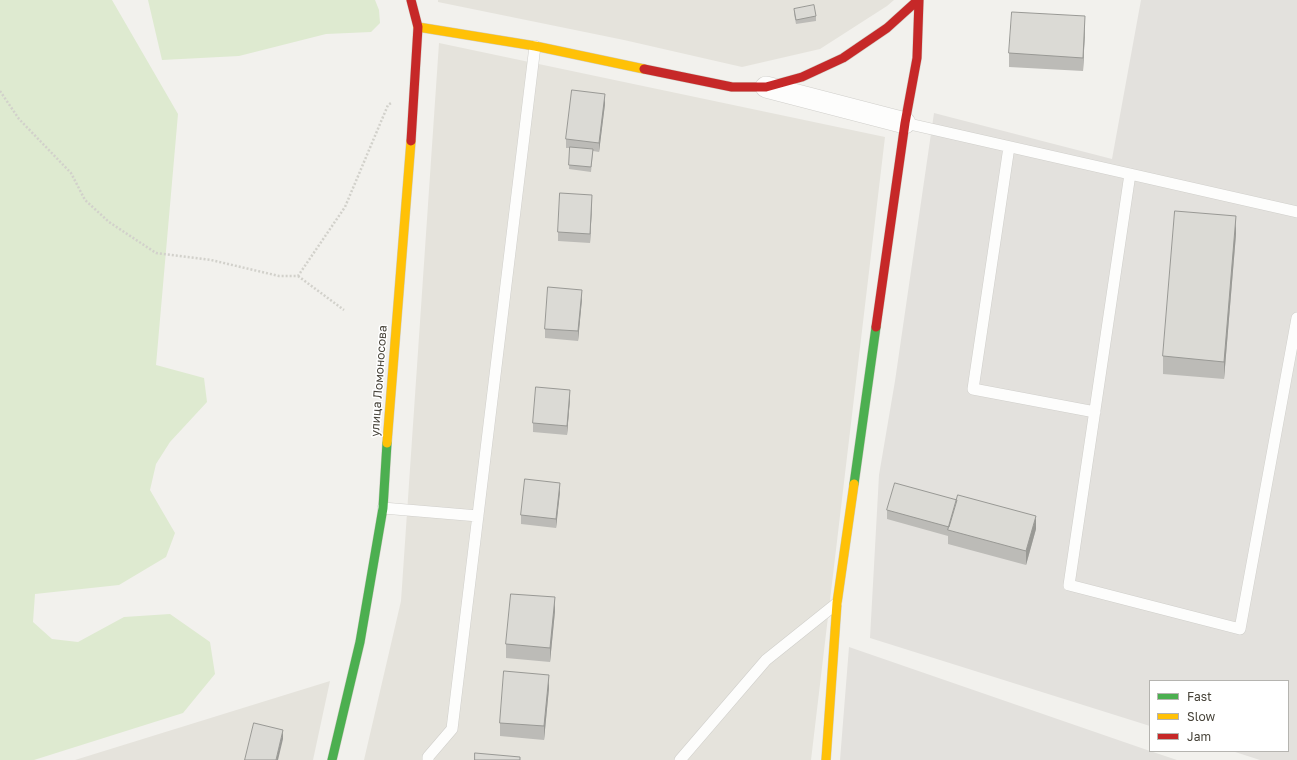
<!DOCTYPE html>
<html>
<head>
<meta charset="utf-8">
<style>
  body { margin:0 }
  #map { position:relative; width:1297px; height:760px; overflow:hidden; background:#f2f1ed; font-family:"Golos Text",sans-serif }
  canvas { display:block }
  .legend { position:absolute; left:1149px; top:680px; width:140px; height:72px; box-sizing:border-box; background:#fff; border:1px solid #b5b4b0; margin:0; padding:5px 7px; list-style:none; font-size:12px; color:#474339 }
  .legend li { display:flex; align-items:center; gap:8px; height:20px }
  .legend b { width:20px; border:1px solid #b5b4b0 }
</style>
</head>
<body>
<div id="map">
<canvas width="1297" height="760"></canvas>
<ul class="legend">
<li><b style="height:5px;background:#4caf50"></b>Fast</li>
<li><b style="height:5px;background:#ffc107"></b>Slow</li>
<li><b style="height:5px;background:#c62828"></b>Jam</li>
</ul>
</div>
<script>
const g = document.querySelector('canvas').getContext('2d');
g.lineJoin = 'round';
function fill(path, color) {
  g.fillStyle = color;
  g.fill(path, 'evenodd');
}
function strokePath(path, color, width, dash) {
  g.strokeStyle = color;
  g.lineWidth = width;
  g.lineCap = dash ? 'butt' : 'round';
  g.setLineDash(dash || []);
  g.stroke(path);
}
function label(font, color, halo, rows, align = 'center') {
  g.font = font + ' "Golos Text",sans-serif';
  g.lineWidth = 3;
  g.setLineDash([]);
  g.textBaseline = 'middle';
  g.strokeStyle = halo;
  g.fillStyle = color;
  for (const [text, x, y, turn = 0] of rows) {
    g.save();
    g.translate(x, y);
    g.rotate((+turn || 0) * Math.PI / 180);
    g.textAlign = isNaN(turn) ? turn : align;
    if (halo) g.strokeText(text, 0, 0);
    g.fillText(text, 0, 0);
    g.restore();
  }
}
const residential = new Path2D(`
  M438,0h456l-7,6 -67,43 -78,18 -118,-27 -186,-38z
  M439,43l446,94 -74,623h-447l37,-159z
  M330,681l-17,79h-238z`);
const industrial = new Path2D(`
  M1141,0h156v760h-37l-28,-9h56v-70h-138v45l-280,-88 9,-163 16,-94 39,-268 178,46z
  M849,647l301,104 27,9h-337z`);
const green = new Path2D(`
  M0,0h112l66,114 -22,251 48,13 3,24 -37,40 -14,22 -6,26 25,43 -9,24 -47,28 -84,9 -2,28 19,17 26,3 46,-25 46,-3 40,28 5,32 -32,39 -149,47h-34z
  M148,0h227l4,10 1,13 -9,9 -45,2 -87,22 -77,4z`);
const path = new Path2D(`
  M0,91l19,28 52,54 14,27 24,22 47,31 55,7 68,16h19l47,-69 43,-102 3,-2
  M298,276l46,34`);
const lane = new Path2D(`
  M905,123l392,89
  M1009,147l-36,242 122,23
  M1130,174l-61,411 171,44 57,-311
  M383,508l95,8
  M428,760v-3l24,-28 83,-683
  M680,760l86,-100 70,-56`);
const street = new Path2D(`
  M766,87l139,36`);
const fast = new Path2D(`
  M854,484l22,-157
  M332,760l28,-118 23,-134 4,-65`);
const slow = new Path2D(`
  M418,27l117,19 109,23
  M387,443l24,-302
  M826,760l11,-157 17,-119`);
const jam = new Path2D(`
  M644,69l88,18h34l36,-10 41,-19 44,-30 31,-28
  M411,141l7,-114 -7,-27
  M876,327l29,-204 12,-65 2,-58`);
const wall = new Path2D(`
  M794,9l22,7v5l-20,3 -2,-10z
  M1085,30l-2,41 -74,-4v-14z
  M605,104l-6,48 -6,-1 -2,21 -22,-3 1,-21h-4v-9z
  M592,205l-2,38 -32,-2v-9z
  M1236,234l-12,145 -61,-5v-18z
  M582,299l-4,42 -33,-3v-9z
  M570,399l-3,36 -34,-3v-9z
  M560,492l-4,36 -35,-4v-9z
  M887,510l149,19 -10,36 -78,-21v-8l-61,-17z
  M555,611l-5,51 -44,-4v-14z
  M549,688l-5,52 -44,-4v-13z`);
const shadedWall = new Path2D(`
  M1085,16v14l-2,41v-13z
  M605,94v10l-6,48v-9z
  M592,195v10l-2,38v-9z
  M1236,216v18l-12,145v-17z
  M582,290v9l-4,42v-10z
  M570,390v9l-3,36v-9z
  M560,483v9l-4,36v-9z
  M1036,516v13l-10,36v-14z
  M555,597v14l-5,51v-14z
  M549,675v13l-5,52v-14z
  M283,730v9l-5,21h-2z`);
const building = new Path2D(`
  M814,5l2,11 -20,4 -2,-11z
  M1012,12l73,4 -2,42 -74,-5z
  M572,90l33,4 -6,49 -33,-4z
  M570,147l23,2 -2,18 -22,-2z
  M560,193l32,2 -2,39 -32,-2z
  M1175,211l61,5 -12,146 -61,-6z
  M548,287l34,3 -4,41 -33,-2z
  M536,387l34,3 -3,36 -34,-3z
  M525,479l35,4 -4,36 -35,-4z
  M895,483l62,17 -8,27 -62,-17z
  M958,495l78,21 -10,35 -78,-21z
  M511,594l44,3 -5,51 -44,-4z
  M504,671l45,4 -5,51 -44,-3z
  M254,723l29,7 -7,30h-31z
  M475,753l45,4v3h-45z`);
const streetNames = [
  ["улица Ломоносова",379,381,-86]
];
fill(residential, '#e5e3dc');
fill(industrial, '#e3e1dd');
fill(green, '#deead0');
strokePath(lane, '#d0cfcb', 12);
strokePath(street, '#d0cfcb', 22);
strokePath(fast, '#d0cec5', 10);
strokePath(slow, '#d0cec5', 10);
strokePath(jam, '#d0cec5', 10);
strokePath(path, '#d2d1cb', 2.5, [2, 2]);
strokePath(lane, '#fdfdfc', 11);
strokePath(street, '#fdfdfc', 21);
strokePath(fast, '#4caf50', 9);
strokePath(slow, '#ffc107', 9);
strokePath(jam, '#c62828', 9);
fill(wall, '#bcbbb7');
fill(shadedWall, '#999995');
fill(building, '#dbdad5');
strokePath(building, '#999995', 1);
label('12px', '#474339', '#fff', streetNames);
</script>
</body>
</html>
